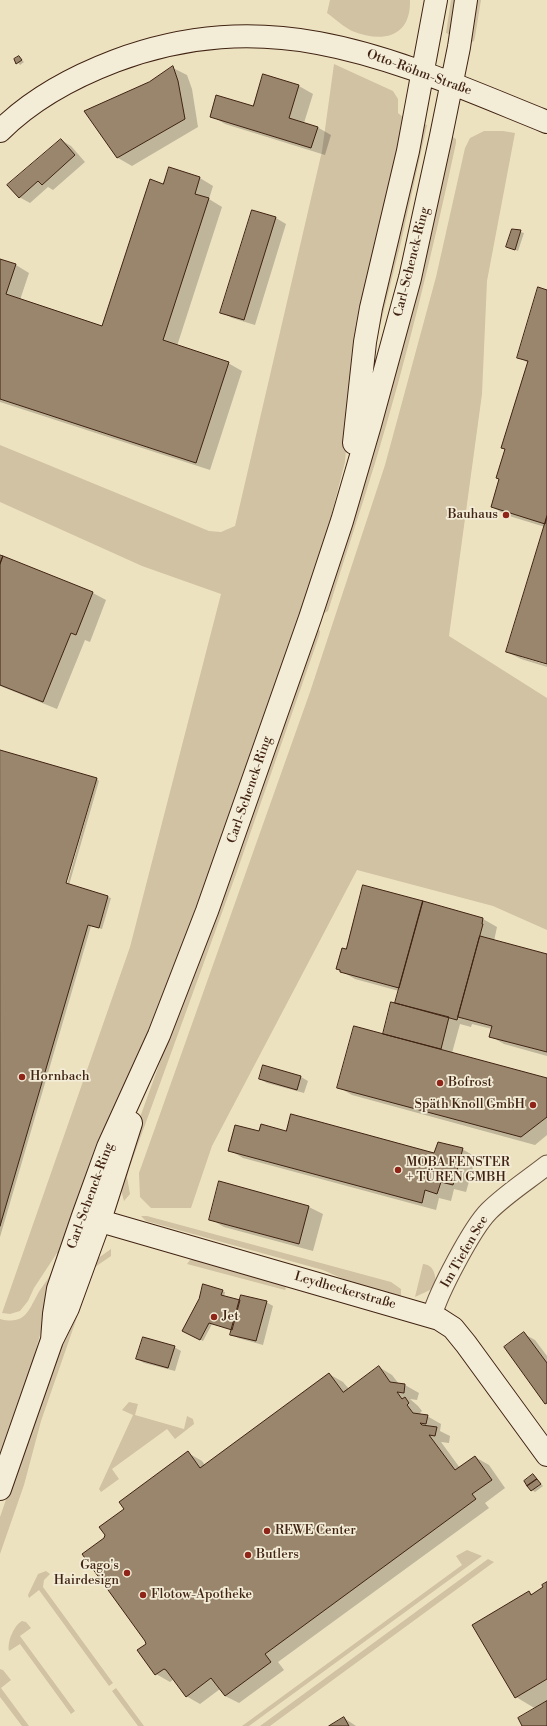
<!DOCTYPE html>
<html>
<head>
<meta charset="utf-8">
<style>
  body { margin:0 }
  canvas { display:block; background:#ede2c0 }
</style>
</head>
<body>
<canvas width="547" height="1726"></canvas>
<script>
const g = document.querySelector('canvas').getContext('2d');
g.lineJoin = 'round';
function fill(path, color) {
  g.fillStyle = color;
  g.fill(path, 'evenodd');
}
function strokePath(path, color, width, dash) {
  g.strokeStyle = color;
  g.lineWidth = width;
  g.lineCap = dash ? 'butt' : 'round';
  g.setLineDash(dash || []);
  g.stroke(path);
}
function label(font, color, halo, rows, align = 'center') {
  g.font = font + ' "Libre Bodoni",serif';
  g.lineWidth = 3.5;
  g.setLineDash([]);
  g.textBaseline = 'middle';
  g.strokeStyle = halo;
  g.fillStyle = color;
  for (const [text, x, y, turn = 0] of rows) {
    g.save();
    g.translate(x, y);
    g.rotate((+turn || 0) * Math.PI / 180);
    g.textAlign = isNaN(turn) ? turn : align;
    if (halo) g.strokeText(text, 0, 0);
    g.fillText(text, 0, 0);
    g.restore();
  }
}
const green = new Path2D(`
  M330,0h80c1,38 -28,43 -58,31 -8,-4 -17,-12 -25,-18z
  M451,0h6l-6,35 -5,-2z
  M474,0h7l-6,37 -1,4 -4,2z
  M334,64l59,27 5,8v14l6,5 -49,219 -10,125 -21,82 -156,444 -104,267 -7,-2 -23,35 -6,13 -8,10 -10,3 -8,-1 128,-366 91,-353 -79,-28 -142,-64v-57l209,86 12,1 14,-6 87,-375z
  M421,123l6,2 -26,117 -24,96 -6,-2z
  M484,131h19l12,2 -28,148 -5,113 -33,242 98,62v232l-54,-24 -136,-36 -145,276 -21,62h-40l-11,-11 -1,-24 171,-481 75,-227 51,-188 29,-129 5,-10z
  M451,136l5,3v4c-23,107 -49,215 -81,320 -15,50 -32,99 -47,148l-5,3z
  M318,626l2,6 -1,4 -83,238 -107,295 -2,8 3,17 -6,7 -4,-15 2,-19z
  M141,1216h6l244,66 10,7v8l-42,-11 -36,-16 -177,-49z
  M111,1249v7l-16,11 2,-8z
  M190,1260h7l86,25 3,3 -1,2 -98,-26z
  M423,1264c11,1 12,10 13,19l-6,7 -15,7z
  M60,1266l-22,76 -10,39 -28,81v-143c27,7 29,-11 40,-29 5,-7 10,-14 14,-21z
  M88,1277l1,6 -48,138 -17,64 -24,69v-37l52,-151z
  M129,1402l9,2 -3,11 49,14 3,-13 6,3 1,5 -19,15 -8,-10 -55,40 7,10 -18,13 -2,-3 34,-74 -11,-5z
  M467,1550l15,6 -233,170h-7l220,-161 -6,-9z
  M488,1559l6,3 -224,164h-10z
  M46,1571l4,3 -6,6 -1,7 70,96 -4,3 -70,-96 -10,8 -1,-3 10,-21z
  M22,1621l4,1 5,6 -11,8 55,75 -4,3 -51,-70 -11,7c-2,-9 5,-26 13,-30z
  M0,1669l3,1 8,10 -10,8 28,38h-7l-22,-29z
  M116,1688l28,38h-6l-26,-35z`);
const shadow = new Path2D(`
  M19,57l5,5 -4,3 -5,-6z
  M173,68l14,7 5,14 6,38 -66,39 -14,-8 -33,-46 65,-29z
  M264,75l35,11 14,8 -9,29 13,4 14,8 -6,20 -100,-31 -14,-8 43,-8z
  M61,140l10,6 14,16 -32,28 -5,-3 -18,16 -11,-6z
  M200,178l13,8 -4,13 13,8 -45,139 51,17 14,8 -32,99 -210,-68v-142l16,5 13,8 -9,27 83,27 61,-142z
  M252,211l24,7 10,6 -31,101 -23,-7 -11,-6z
  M513,230l11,3 -6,18 -7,-3z
  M547,291v372l-26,-8v2l26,8v2l-26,-8 -14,-7 38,-125 -39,-12 -14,-8 8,-27 6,-31 -3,-1 25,-85 -10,-6z
  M0,556l93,37 13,7 -16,42 -5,-2 -28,69 -57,-23z
  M0,751l64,137h2l31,-109 2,2 -30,104 42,13 -9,31 -11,-3 -91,311z
  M364,886l119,33 14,8 -3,14 53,14v101l-43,-12 -14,-8 2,-7 -20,-5 -1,3 -11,-3 -8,29 95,26v56l-12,10 -183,-50 -14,-8 45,-52 16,-44 -44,-12 -14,-8z
  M264,1067l37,10 7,4 -4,12 -37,-10 -7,-4z
  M287,1132l148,22 27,-5 14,8 -10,35 -12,-3 -3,12 -12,-3 -3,12 -193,-52 -14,-8 31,-17z
  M220,1182l89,25 14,7 -10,37 -89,-24 -14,-8z
  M222,1291l3,1 -1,5 16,5h26l7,4 -10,39 -25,-7 -7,-4 2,-4 -21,-6 -9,17 -20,-10z
  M524,1334l11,6 12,16v48z
  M174,1347l7,4 -6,20 -31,-8 -7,-4z
  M379,1367l13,8 7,9 6,1 14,8 -2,7 -7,-1 8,7 4,5 -2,2 2,2 5,1 14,8 -1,7 10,5 -1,7 -8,-1 19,26 15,-11 14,8 16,23 -20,15 4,5 -211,154 6,8 -45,33 -14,-7 -5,-7 -20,15 -14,-8 -12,-17 -4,3 -14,-8 -9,-30 -43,-105 21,-30 63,-56 14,8 3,4 124,-91 14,8 6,7z
  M533,1475l10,11 -8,6 -3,-2z
  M547,1584v142h-24l13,-17 -20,-12 13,-105 4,3 11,-7z
  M344,1718l12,8h-25z`);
const building = new Path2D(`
  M19,56l3,4 -6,4 -2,-5z
  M173,66l5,15 7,38 -68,39 -33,-47 65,-29z
  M263,74l36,11 -10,33 29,9 -7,21 -101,-31 6,-22 37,11z
  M61,139l14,16 -33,30 -4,-4 -19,17 -12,-13z
  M169,167l31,10 -5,17 14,4 -46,142 66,22 -33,101 -196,-64v-140l16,5 -10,30 96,32 48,-147 13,5z
  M252,210l24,7 -32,103 -24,-7z
  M512,229l9,1 -6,20 -9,-3z
  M538,287l9,3v226l-2,8 -54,-17 8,-28 -3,-1 9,-29 -4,-1 27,-87 -11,-3z
  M547,516v148l-41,-12z
  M0,555l3,1 -3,8z
  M3,556l90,36 -17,43 -5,-2 -28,69 -43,-17v-121z
  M0,750l97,28 -31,105 42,13 -9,32 -11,-3 -88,301z
  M363,885l60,16 -24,87 -59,-16v-2l-4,-1 6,-21 4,1z
  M423,901l60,17 -1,6h1l-26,96 -62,-17z
  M480,936l67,18v98l-58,-15 3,-11 -34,-9z
  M391,1002l58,15 -8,32 -58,-15z
  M354,1026l193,52v39l-26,20 -184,-49z
  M263,1065l38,11 -4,14 -38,-11z
  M291,1114l143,39 4,-11 25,6 -10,37 -12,-3 -4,12 -12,-4 -3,13 -194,-52 7,-26 24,6 2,-7 25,7z
  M219,1181l90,25 -10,38 -90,-24z
  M203,1284l20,6 -2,5 19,5 -8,30 -23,-7 -9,17 -18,-9 17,-32z
  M241,1295l26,6 -11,40 -26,-6z
  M524,1332l23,31v40l-2,1 -41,-57z
  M143,1337l32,9 -7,22 -32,-9z
  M379,1366l11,16 15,2 -1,9 -7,-1 5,7 3,-2 4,6 -2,2 6,8 15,2 -2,9 -6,-1 2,2 15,2 -2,9 -6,-1 26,35 20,-14 17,24 -20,14 4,5 -211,155 6,8 -46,34 -14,-18 -25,19 -20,-27 -2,-1 -9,6 -18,-25 9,-6 -1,-3 -63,-87 22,-16 1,-3 -6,-8 25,-18 -5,-7 69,-51 12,17 129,-95 14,19z
  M533,1474l4,5 -10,7 -3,-5z
  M537,1479l4,5 -10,7 -4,-5z
  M547,1582v97l-32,19 -43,-73 57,-34 2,4 12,-8 -1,-2z
  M547,1701v25h-25l-4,-8z
  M344,1717l5,9h-20z`);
const street = new Path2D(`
  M432,1316c6,-23 40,-88 57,-105 17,-17 39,-31 58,-46`);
const secondary = new Path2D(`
  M0,131c31,-31 73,-54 115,-70 161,-60 283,1 432,61
  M354,443l11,-101 6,-34 37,-157 28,-151
  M83,1216l356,103 14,9 13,16 81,111
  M52,1340l2,-26 4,-25 25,-73 25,-69 51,-112 48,-124 103,-293 32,-97 28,-96 40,-147 31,-142 18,-89 7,-47
  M0,1489l52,-149 16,-32 32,-88 31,-97`);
const markers = [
  [506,515,4,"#8f2418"],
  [22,1077,4,"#8f2418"],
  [440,1083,4,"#8f2418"],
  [533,1105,4,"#8f2418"],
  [398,1170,4,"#8f2418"],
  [214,1317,4,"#8f2418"],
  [267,1531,4,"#8f2418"],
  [248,1555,4,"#8f2418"],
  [127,1573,4,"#8f2418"],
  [143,1595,4,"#8f2418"]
];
const streetNames = [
  ["Otto-Röhm-Straße",419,73,20],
  ["Carl-Schenck-Ring",412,262,-76],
  ["Carl-Schenck-Ring",250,790,-71],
  ["Carl-Schenck-Ring",91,1196,-70],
  ["Im Tiefen See",465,1252,-60],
  ["Leydheckerstraße",345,1291,16]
];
const poiNames = [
  ["Bauhaus",498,515,"right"],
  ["Hornbach",30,1077],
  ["Bofrost",448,1083],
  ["Späth Knoll GmbH",525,1105,"right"],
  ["MOBA FENSTER",406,1163],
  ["+ TÜREN GMBH",406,1178],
  ["Jet",222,1317],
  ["REWE Center",275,1531],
  ["Butlers",256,1555],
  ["Gago's",119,1566,"right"],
  ["Hairdesign",119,1581,"right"],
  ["Flotow-Apotheke",151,1595]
];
fill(green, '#d0c2a3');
fill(shadow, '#0003');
fill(building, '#9a866d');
strokePath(building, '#402313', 1);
strokePath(street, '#6b533e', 21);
strokePath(secondary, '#402313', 24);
strokePath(street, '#f3ecd6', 19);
strokePath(secondary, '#f3ecd6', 22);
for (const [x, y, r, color] of markers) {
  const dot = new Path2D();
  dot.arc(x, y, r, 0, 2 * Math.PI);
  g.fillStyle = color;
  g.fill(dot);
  strokePath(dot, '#f3ecd6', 1.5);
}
label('13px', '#402313', '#f3ecd6', streetNames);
label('13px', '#402313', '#f3ecd6', poiNames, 'left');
</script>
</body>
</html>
